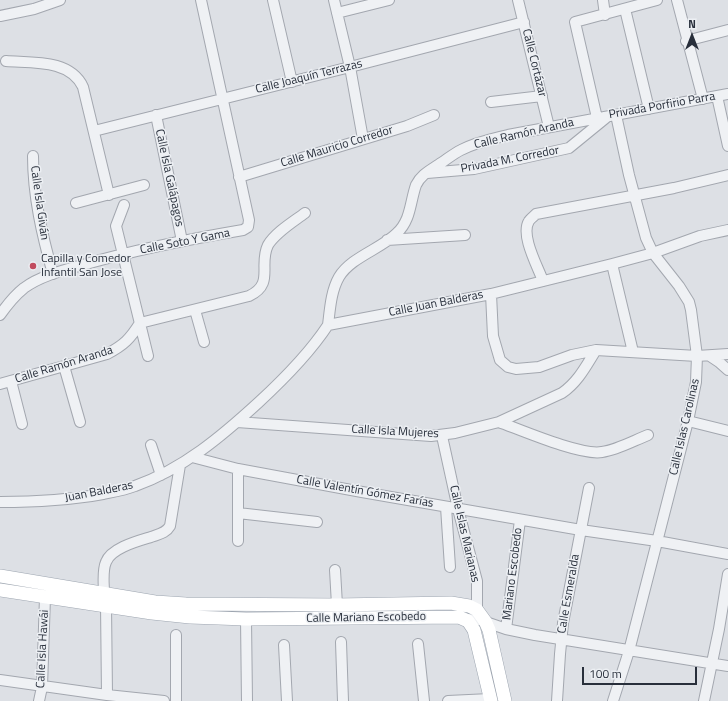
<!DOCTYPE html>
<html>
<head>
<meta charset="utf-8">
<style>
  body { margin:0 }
  #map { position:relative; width:728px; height:701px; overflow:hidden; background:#dde0e5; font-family:"Titillium Web",sans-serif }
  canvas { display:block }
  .north { position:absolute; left:672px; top:16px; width:40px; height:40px; -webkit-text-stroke:3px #eceff3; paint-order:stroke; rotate:0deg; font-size:11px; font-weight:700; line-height:16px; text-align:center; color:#282f3b }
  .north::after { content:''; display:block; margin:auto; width:14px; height:18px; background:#282f3b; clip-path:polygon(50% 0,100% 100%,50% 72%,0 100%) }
  .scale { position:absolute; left:582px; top:667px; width:115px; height:18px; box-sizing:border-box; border:2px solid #282f3b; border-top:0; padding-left:5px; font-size:12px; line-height:14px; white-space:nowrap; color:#282f3b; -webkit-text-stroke:3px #eceff3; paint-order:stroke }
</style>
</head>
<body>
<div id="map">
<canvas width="728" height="701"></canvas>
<div class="north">N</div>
<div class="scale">100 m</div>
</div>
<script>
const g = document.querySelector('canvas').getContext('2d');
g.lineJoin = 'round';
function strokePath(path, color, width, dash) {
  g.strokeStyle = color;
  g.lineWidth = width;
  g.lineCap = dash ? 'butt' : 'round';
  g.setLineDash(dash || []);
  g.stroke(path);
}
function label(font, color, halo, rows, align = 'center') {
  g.font = font + ' "Titillium Web",sans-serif';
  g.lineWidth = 3;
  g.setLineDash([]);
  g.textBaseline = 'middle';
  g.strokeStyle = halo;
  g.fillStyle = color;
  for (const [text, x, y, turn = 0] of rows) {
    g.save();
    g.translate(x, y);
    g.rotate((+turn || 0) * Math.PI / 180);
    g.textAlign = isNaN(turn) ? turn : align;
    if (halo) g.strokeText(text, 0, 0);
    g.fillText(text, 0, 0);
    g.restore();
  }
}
const minor = new Path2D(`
  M273,0l19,82
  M334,0l16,67 13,72
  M518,0l31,127
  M603,0l2,15
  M677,0l26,99
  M625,9l24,100
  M337,13l52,-13
  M0,16l34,-7 26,-9
  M686,41l42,-11
  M6,61c26,2 64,-2 77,26l26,108
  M717,96l11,50
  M491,102l51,-6
  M156,115l26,126
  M597,118l-22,-96 82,-22
  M94,131l256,-64 174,-45
  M33,156c0,40 9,79 20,118
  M427,173l47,-4 95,-21 38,-31
  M239,177l168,-51 27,-11
  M76,203l68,-18
  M124,205l-8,21 32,130
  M387,240l78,-5
  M612,264l21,88
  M543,281c-5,-14 -23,-46 -14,-60 1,-2 5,-5 7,-7l138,-26 54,-13
  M491,294l2,42 7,24 8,7 8,2 23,-2 33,-12 24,-5 101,6 31,-2
  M195,310l9,32
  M0,315c7,-10 14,-19 24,-27 18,-13 41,-18 62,-24 52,-15 104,-25 157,-34l5,-3 1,-7 -48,-220
  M328,325c2,-16 3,-34 11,-48 12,-20 42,-28 58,-44 14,-13 13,-31 19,-48 5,-10 13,-14 22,-20 8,-5 15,-11 23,-15 15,-8 31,-11 47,-15l220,-41
  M710,356l9,6 9,8
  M64,366l16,56
  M11,381l11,43
  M0,384l107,-30c17,-9 23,-15 33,-31l109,-27c26,-12 9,-31 19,-51 8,-13 25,-23 37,-32
  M688,421l40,10
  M237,422l194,14 24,-3 44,-11 63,-29c16,-11 24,-27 34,-43
  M499,422c22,8 82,34 103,30 15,-2 31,-11 46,-17
  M442,436l16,73 19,72v29
  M151,445l10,30
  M192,457l46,12 124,23 219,38 76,11 71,13
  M238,469v72
  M0,502c34,0 69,-2 103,-8 10,-2 22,-4 32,-8 48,-17 87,-50 124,-84 26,-24 50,-48 69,-77l163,-31 121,-30 41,-11 47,-17 28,-6
  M446,507l4,60
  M238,513l79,9
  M335,570l2,35
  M104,593c0,-9 -2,-22 2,-31 5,-14 32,-21 45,-25 8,-3 15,-4 19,-11l10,-61
  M106,605l1,90
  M246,619l1,82
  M465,619l15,1 26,9 29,6 193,31
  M506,629l14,-109
  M341,642l2,59
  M418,644l6,57
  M284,645l3,56
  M0,680l107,15 57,6
  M39,701l3,-14 3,-90
  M176,701v-66
  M448,701l42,-2
  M557,701l3,-47 3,-31 26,-135
  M613,701l16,-50 59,-230 8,-39 1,-26 -6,-46 -2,-8 -10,-16 -26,-33 -7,-15 -17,-63 -13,-60
  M704,701l15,-72 9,-55`);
const major = new Path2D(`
  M0,576l155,26 31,2 151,1 114,-2 18,3 8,4 8,11 4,9 16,71
  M0,590l152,23 38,4 56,2 213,-2 9,4 6,9 17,71`);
const markers = [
  [33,266,4,"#c14b5e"]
];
const streetNames = [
  ["Calle Cortázar",534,63,76],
  ["Calle Joaquín Terrazas",309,77,-14],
  ["Privada Porfirio Parra",662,106,-10],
  ["Calle Ramón Aranda",524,134,-13],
  ["Calle Mauricio Corredor",337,147,-17],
  ["Privada M. Corredor",510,160,-11],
  ["Calle Isla Galápagos",169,178,78],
  ["Calle Isla Giván",39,203,82],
  ["Calle Soto Y Gama",185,242,-11],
  ["Calle Juan Balderas",436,304,-11],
  ["Calle Ramón Aranda",64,365,-17],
  ["Calle Islas Carolinas",685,427,-77],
  ["Calle Isla Mujeres",395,432,3],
  ["Juan Balderas",99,492,-11],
  ["Calle Valentín Gómez Farías",365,492,10],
  ["Calle Islas Marianas",464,534,77],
  ["Mariano Escobedo",513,574,-83],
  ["Calle Esmeralda",569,594,-80],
  ["Calle Mariano Escobedo",366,618,-1],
  ["Calle Isla Hawái",43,649,-87]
];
const poiNames = [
  ["Capilla y Comedor",41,259],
  ["Infantil San Jose",41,273]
];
strokePath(minor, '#a3a7af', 12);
strokePath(major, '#9da5b0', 14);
strokePath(minor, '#eff1f4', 10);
strokePath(major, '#fff', 13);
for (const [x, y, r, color] of markers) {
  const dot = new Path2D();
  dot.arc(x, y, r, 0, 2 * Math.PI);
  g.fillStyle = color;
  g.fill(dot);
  strokePath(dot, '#eceff3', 1.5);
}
label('12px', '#282f3b', '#eceff3', streetNames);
label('12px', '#282f3b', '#eceff3', poiNames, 'left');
</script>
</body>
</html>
